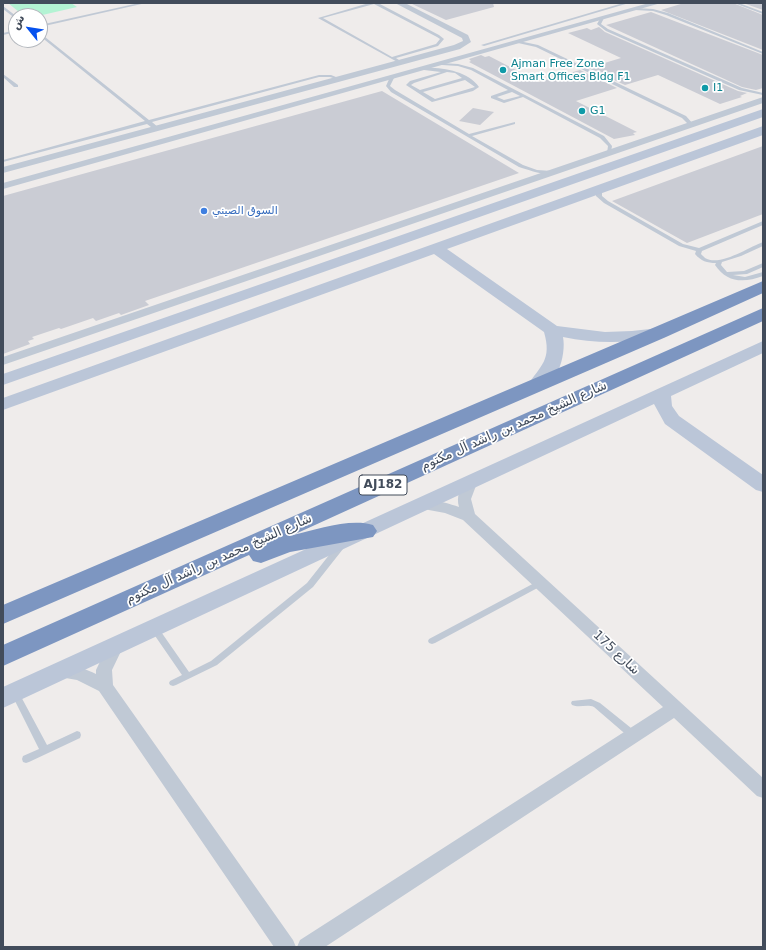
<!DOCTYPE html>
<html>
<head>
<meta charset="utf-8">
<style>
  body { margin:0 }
  #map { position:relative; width:766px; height:950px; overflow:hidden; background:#efeceb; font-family:"DejaVu Sans",Cairo,sans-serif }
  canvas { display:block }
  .frame { position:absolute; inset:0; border:4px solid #424c5b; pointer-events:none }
  .north { position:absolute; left:8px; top:8px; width:40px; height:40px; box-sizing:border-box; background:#fff; border:1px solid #b3b7bd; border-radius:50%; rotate:300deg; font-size:11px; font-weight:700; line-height:16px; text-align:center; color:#424c5b }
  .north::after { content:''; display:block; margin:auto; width:14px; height:18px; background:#0551ef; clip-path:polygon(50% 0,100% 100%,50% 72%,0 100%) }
</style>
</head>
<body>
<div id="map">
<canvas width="766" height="950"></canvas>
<div class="frame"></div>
<div class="north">ش</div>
</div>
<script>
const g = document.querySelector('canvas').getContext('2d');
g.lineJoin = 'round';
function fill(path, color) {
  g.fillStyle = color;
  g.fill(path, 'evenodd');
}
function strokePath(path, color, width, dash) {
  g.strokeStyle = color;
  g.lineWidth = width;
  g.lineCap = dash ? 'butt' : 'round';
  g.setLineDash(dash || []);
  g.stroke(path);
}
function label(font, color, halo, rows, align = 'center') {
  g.font = font + ' "DejaVu Sans",Cairo,sans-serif';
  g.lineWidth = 3.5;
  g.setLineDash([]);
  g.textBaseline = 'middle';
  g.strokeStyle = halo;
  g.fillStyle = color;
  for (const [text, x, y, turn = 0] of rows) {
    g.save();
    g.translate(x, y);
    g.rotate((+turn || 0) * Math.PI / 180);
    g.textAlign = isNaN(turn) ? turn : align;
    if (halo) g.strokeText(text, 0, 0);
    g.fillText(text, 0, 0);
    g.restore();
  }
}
const green = new Path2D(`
  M8,3h63l6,4 -39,9h-14z`);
const building = new Path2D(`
  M410,3h83l1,4 -48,13z
  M684,3h49l30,12v35l-102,-40z
  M743,3h20v7z
  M651,12l112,43v33l-7,2 -14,-3 -136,-62z
  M599,27l6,5 133,59 9,2 -7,3 2,1 -22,7 -62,-29 -33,10 -37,-17 33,-10 -53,-25 19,-5 4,2z
  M481,55l4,2 4,-1 50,26 41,-12 37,18 -41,13 61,31 -4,1 2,2 -21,4 -145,-77 2,-1 -2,-2z
  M382,91l137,82 -374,128 4,4 -28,10 -2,-2 -23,8 -3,-3 -32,11 -2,-1 -27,9 2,2 -6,2 2,3 -27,10v-158z
  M473,108l21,4 -14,13 -21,-4z
  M763,146v68l-76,29 -75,-42z`);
const lane = new Path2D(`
  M139,3h7l-106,24v-2z
  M369,3h9l61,32 5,4 -6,7 -42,12 6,4v2h-1l-83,-46zM374,4l63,33 3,2 -4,5 -44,13 -69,-39z
  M623,3h6l-145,43 -3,-1z
  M734,3h5l24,9v2z
  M3,6l13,10v3l-13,-10z
  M636,8l17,1 15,4 95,39v2l-97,-39 -13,-4 -18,-1 -1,-1z
  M601,17l3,1 -3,6 7,5 134,59 21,5v2l-24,-5 -133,-59 -9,-7z
  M16,30v2l-13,3v-2z
  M40,33l109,87 170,-45h12l10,4 -2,1 -9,-3h-11l-167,45 7,6v2h-4l-8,-6 -144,38v-2l142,-39 -105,-85z
  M519,41l19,4 148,71 8,9 -4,1 -8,-8 -146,-71 -18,-4 -1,-1z
  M441,63l17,1 15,4 131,68 8,10 -1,6 -4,1 1,-7 -8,-8 -77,-41 -19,6 -13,-5v-2l17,-6 -37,-20 -13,-4 -16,-1h-1zM512,92l8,4 -16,4 -7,-3z
  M423,68c18,-1 45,3 56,19l-6,4 -41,11 -26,-17 4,-4 31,-9 -17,-2 -2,-1zM447,72l8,1 7,5 -42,12 -9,-5 3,-2zM465,80l10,7 -40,12 -12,-7z
  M3,74l15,11v2h-4l-11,-10z
  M390,77l4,1 -4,8 5,4 74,44 46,-12v2l-43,12 51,29 14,5 15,1 2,1c-8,5 -25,-2 -35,-5l-128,-75 -5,-6z
  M599,188l3,2v6l6,5 75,43 16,4 64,-27v4l-61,26 -1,3c1,1 3,3 4,4 15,9 44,-11 58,-16v4l-22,10 -19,6 -1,3 6,7 17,-1 19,-8v4l-16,7 -14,1 12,2 18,-5v4c-19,7 -36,7 -48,-11l1,-2c-9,0 -15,-2 -21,-9l1,-3 -17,-5 -75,-43 -8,-7v-6z
  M340,544l3,1 1,2 -1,2 -30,38 -96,78 -41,20 -3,1 -3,-1 -1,-2 1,-2 12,-6 -31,-45 -1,-2 1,-2 3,-1 3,1 32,46 22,-11 96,-78 30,-38z
  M540,580l3,1 1,2 -1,2 -108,58 -3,1 -3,-1 -1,-2 1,-2z
  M15,690l3,1 29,54 30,-14 3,1 1,3 -1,3 -51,24 -3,1 -3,-1 -1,-3 1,-3 16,-7 -28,-56 1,-2z
  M591,699l9,4 36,29 1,3 -1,3 -3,1 -3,-1 -36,-31c-7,-3 -15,1 -22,-2l-1,-2 1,-2z`);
const street = new Path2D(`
  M395,3h10l63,32 3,7 -11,7 -457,124v-6l451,-122 9,-4 -1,-3z
  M649,3h12l-658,186v-6z
  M763,97v6l-760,262v-8z
  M470,478l5,2 2,3 -6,16 4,15 288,264v20l-6,-2 -83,-78 -349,229h-28l3,-7 363,-233 -200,-187 -18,-7 -27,-5 -2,-3 2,-3c12,-4 29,1 41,5 -3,-10 1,-19 6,-27z
  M115,641l6,2 2,4 -11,23 1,15 180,255 3,7h-22l-175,-256 -22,-11 -23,-4 -2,-5 2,-5c14,-4 30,2 42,8v-4l13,-27z`);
const secondary = new Path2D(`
  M763,109v8l-760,268v-11z
  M763,126v9l-316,114 110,77 48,6 27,-1 27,-3 6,1 3,4 -3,4 -6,1c-32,5 -64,6 -96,-1 4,20 -9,59 -33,53l-3,-4c14,-21 25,-26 17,-54l-110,-78 -431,156v-12z
  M763,341v12l-92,43 1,10 7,10 84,59v17l-7,-2 -91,-66 -11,-20 -651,304v-21z`);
const highway = new Path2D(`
  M763,281v12l-97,44 -663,287v-19z
  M763,308v13l-470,214c24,-5 56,-17 80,-10l4,6 -4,6 -83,15 -29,11 -8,-2 -4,-6 -246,111v-21z`);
const markers = [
  [503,70,4,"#0f9aa8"],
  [705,88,4,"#0f9aa8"],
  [582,111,4,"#0f9aa8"],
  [204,211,4,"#3f7fe0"]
];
const farCulturenames = [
  ["Ajman Free Zone",511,64],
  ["Smart Offices Bldg F1",511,77],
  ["I1",713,88],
  ["G1",590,111]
];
const farShopnames = [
  ["السوق الصيني",212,211]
];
const shields = [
  [383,485,48]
];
const shieldNames = [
  ["AJ182",383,485]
];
const streetNames = [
  ["شارع الشيخ محمد بن راشد آل مكتوم",514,426,-24],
  ["شارع الشيخ محمد بن راشد آل مكتوم",219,559,-24],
  ["شارع 175",616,653,43]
];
fill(green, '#b3f3d3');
fill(building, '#caccd4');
fill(lane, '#c0c9d5');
fill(street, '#c0c9d5');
fill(secondary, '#bbc6d8');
fill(highway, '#7d96c1');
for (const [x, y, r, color] of markers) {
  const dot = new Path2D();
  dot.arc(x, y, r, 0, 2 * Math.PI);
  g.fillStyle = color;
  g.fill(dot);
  strokePath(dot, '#fff', 1.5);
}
label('11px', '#0d838f', '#fff', farCulturenames, 'left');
label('11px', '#366cbe', '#fff', farShopnames, 'left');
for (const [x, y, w] of shields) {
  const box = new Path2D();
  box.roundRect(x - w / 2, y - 10, w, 20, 3);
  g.fillStyle = '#fff';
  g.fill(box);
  strokePath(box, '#424c5b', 1);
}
label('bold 12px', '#424c5b', null, shieldNames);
label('13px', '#424c5b', '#fff', streetNames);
</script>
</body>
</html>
